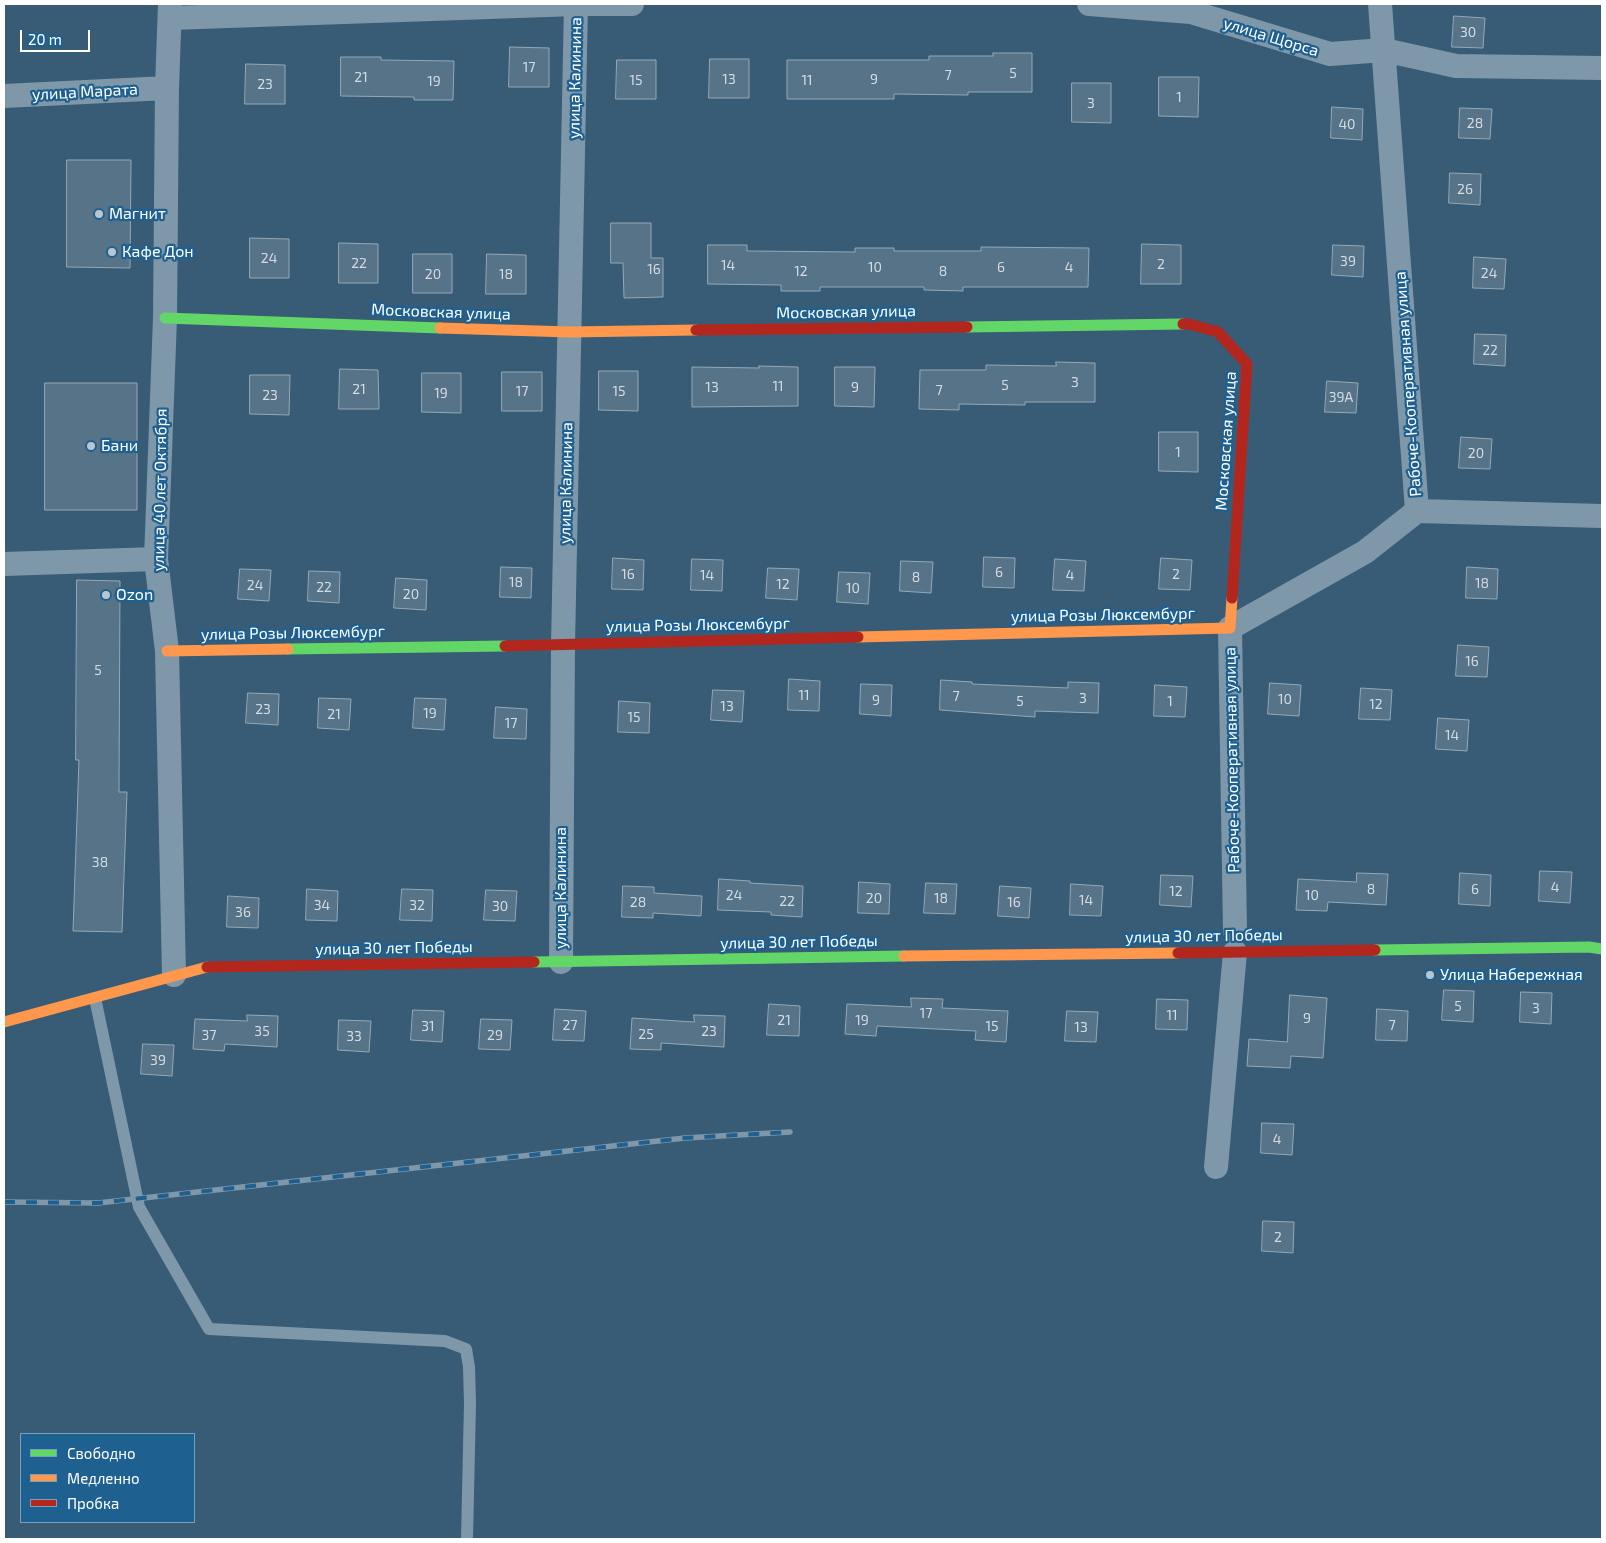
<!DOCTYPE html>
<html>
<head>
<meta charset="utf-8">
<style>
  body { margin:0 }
  #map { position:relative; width:1606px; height:1543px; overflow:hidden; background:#385c76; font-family:"Exo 2",sans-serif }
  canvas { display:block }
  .frame { position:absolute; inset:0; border:5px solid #fff; pointer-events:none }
  .legend { position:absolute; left:20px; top:1433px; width:175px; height:90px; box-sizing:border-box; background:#1e6090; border:1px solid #78a0bc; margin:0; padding:6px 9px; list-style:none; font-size:15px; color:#fff }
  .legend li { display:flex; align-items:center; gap:10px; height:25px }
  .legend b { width:25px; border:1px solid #78a0bc }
  .scale { position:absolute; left:20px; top:30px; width:70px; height:22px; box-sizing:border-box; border:2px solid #fff; border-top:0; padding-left:6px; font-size:15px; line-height:18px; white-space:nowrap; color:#fff; -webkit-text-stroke:4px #1e6090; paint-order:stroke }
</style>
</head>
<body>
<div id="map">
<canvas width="1606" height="1543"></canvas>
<div class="frame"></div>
<ul class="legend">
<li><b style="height:6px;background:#63d668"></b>Свободно</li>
<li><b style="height:6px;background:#ff974d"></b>Медленно</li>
<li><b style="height:6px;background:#b3261e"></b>Пробка</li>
</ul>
<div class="scale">20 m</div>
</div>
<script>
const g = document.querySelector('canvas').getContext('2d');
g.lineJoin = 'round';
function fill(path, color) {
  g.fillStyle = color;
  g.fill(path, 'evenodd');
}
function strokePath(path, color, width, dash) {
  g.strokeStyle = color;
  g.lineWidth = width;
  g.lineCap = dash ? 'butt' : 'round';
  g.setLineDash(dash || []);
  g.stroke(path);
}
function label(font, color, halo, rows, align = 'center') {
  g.font = font + ' "Exo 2",sans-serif';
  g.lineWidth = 4.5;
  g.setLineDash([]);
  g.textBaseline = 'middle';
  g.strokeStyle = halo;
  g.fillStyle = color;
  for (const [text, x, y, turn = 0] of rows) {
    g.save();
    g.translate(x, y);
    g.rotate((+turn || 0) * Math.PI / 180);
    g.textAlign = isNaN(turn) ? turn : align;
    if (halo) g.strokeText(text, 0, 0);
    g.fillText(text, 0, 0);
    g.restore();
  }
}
const building = new Path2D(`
  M1454,16l31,2 -2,30 -31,-1z
  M510,47l39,1v39h-40z
  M993,53h39v39h-64v3l-74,-1v5h-107v-39h142v-4h64z
  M341,57h40v3l73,1 -1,39h-39v-3l-73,-1z
  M710,59h39v39h-40z
  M617,60h39v39h-40z
  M246,64l39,1v39h-40z
  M1159,77h40l-1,40 -39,-1z
  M1072,83h39v40l-39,-1z
  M1332,107l31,2 -1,31 -31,-2z
  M1460,108l32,1 -2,30 -31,-1z
  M67,160h64l-1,108 -63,-1z
  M1450,173l31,1 -1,31 -31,-2z
  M611,223h40v35h12v39l-39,1 -1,-35h-12z
  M250,238l39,1v39h-39z
  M339,243l39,1v39h-39z
  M1142,244l39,1v39h-40z
  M708,245h39v6l108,1v-4h39v3h87v-4l108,1 -1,39h-125v4l-39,-1v-3h-104v4h-39v-6l-73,-1z
  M1333,245l31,1 -1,31 -31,-2z
  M413,254h39v39h-39z
  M487,254l39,1v39h-40z
  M1474,257l32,2 -2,30 -31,-1z
  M1475,334l31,1 -1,31 -31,-2z
  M1056,362l39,1v39h-70v3l-66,-1v6l-40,-1 1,-39h66v-5l70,1z
  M759,366l39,1v39l-106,1v-40l67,1z
  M835,367h40l-1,40 -39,-1z
  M340,369l38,1 1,39h-40z
  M599,371h39v40l-39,-1z
  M502,372h40v39h-40z
  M422,373h39v40l-39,-1z
  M250,375h40l-1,40 -39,-1z
  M1327,381l31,2 -2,30 -31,-1z
  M45,383h92v127h-92z
  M1159,432h39v40l-39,-1z
  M1461,437l31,2 -2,30 -31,-1z
  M984,557l31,1 -1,30 -31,-1z
  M613,558l31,2 -1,30 -31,-1z
  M1161,558l31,2 -2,30 -31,-1z
  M692,559l31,1 -1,31 -31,-1z
  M1055,559l31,2 -2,30 -31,-1z
  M901,561l32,1 -2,31 -31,-2z
  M501,567l31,1 -1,30 -31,-1z
  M1467,567l31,2 -1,30 -31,-1z
  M768,568l31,1 -2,31 -31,-2z
  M240,569l31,1 -2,31 -31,-2z
  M309,571l31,1 -1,31 -31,-2z
  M839,572l31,1 -2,31 -31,-2z
  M396,578l31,2 -1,30 -32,-2z
  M77,580l43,1 -1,211h8l-5,140 -49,-1 6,-171h-3z
  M1458,645l31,2 -2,30 -31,-1z
  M789,679l31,2 -1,30 -31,-1z
  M941,680l31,2v2l96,4v-6l31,1 -1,30 -63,-2v6l-95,-7z
  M1270,683l31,2 -2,31 -31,-2z
  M861,684l31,1 -1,31 -31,-2z
  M1155,685l32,2 -2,30 -31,-1z
  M1361,688l31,2 -2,30 -31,-1z
  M713,690l31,1 -2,31 -31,-2z
  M248,693l31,1 -1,31 -32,-2z
  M319,698l32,1 -2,31 -31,-2z
  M415,698l31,1 -2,31 -31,-2z
  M619,701l31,2 -1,30 -31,-1z
  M496,707l31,2 -1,30 -32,-1z
  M1438,718l31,2 -2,31 -31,-2z
  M1540,871l32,1 -2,31 -31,-2z
  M1357,873l31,1 -2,31 -58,-3 -1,9 -31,-1 2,-31 58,3z
  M1460,873l31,2 -1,31 -31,-2z
  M1161,875l32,1 -2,31 -31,-2z
  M719,879l31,2v2l53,3 -1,31 -31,-2v-3l-53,-2z
  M859,882l31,2 -1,30 -31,-1z
  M926,883l31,1 -2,30 -31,-1z
  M1071,884l32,2 -2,30 -31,-1z
  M623,886l31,1v6l48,3 -1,20 -48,-3v5l-31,-1z
  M1000,886l31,2 -2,30 -31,-2z
  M307,889l31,2 -1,30 -31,-1z
  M402,889l31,1 -1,31 -32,-1z
  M486,890l31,1 -2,30 -31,-1z
  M228,896l31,2 -1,30 -31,-1z
  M1444,990l30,1 -1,31 -31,-2z
  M1521,992l31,1 -1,31 -31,-2z
  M1290,995l37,3 -4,60 -32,-2 -1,12 -43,-2 2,-27 38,3z
  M911,998l32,1 -1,9 66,3 -2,31 -31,-2 1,-9 -99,-5 -1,10 -31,-2 2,-30 64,3z
  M1157,999l31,1 -1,30 -31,-1z
  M769,1004l31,2 -1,30 -32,-1z
  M555,1009l31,2 -2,30 -31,-1z
  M1377,1009l31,2 -1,30 -31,-1z
  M413,1010l31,1 -2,31 -31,-2z
  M1067,1011l31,1 -2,30 -31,-1z
  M247,1015l31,1 -1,31 -52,-3 -1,7 -31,-2 2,-30 52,2z
  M694,1015l31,1 -1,31 -63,-4v7l-31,-1 2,-31 62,4z
  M481,1019l31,1 -2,30 -31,-1z
  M339,1020l32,1 -2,31 -31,-2z
  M143,1044l31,1 -2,31 -31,-2z
  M1262,1123l32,1 -2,31 -31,-2z
  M1263,1221l31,1 -1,31 -31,-2z`);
const lane = new Path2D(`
  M95,998l44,209 70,122 236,12 21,8 3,18 1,36 -3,136`);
const street = new Path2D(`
  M170,4l-3,84 -2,230 -9,241 11,92 7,324
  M1089,4l102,8 139,42 54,-4 72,16 146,2
  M170,18l406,-14h56
  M4,96l163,-8
  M1417,511l185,5
  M4,564l152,-5
  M1235,931l-5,-303 135,-76 52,-41 -37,-507
  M561,962l2,-317 13,-641
  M1216,1167l19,-215`);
const fast = new Path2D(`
  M165,318l275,10
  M967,327l216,-3
  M288,649l217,-3
  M1375,950l214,-3 13,2
  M534,962l370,-6`);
const slow = new Path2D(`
  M440,328l130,4 126,-2
  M858,637l372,-9 2,-30
  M167,651l121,-2
  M904,956l274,-3
  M4,1022l203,-55`);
const jam = new Path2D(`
  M1183,324h6l29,8 29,32 -15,234
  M696,330l271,-3
  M505,646l353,-9
  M1178,953l197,-3
  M207,967l327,-5`);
const rail = new Path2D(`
  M4,1202l94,1 587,-65 105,-6`);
const markers = [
  [99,214,5,"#b9c6cf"],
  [112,252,5,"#b9c6cf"],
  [91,446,5,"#b9c6cf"],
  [106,595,5,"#b9c6cf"],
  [1430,975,5,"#b9c6cf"]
];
const numberNames = [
  ["30",1468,32],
  ["17",529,67],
  ["5",1013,73],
  ["7",948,75],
  ["21",361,77],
  ["13",729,79],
  ["9",874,79],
  ["15",636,80],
  ["11",807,80],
  ["19",434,81],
  ["23",265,84],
  ["1",1179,97],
  ["3",1091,103],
  ["28",1475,123],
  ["40",1347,124],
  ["26",1465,189],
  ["24",269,258],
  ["39",1348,261],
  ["22",359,263],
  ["2",1161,264],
  ["14",728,265],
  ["10",875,267],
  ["6",1001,267],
  ["4",1069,267],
  ["16",654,269],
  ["12",801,271],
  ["8",943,271],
  ["24",1489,273],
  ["20",433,274],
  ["18",506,274],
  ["22",1490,350],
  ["3",1075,382],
  ["5",1005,385],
  ["11",778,386],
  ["13",712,387],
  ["9",855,387],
  ["21",359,389],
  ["7",939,390],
  ["17",522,391],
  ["15",619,391],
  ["19",441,393],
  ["23",270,395],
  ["39А",1341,397],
  ["1",1178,452],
  ["20",1476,453],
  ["6",999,572],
  ["16",628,574],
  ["2",1176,574],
  ["14",707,575],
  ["4",1070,575],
  ["8",916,577],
  ["18",516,582],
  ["18",1482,583],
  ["12",783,584],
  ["24",255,585],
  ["22",324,587],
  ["10",853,588],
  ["20",411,594],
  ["16",1472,661],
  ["5",98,670],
  ["11",804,695],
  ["7",956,696],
  ["3",1083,698],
  ["10",1285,699],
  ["9",876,700],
  ["5",1020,701],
  ["1",1170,701],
  ["12",1376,704],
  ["13",727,706],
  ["23",263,709],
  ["19",430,713],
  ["21",334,714],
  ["15",634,717],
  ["17",511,723],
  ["14",1452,735],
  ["38",100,862],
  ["4",1555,887],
  ["8",1371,889],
  ["6",1475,889],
  ["12",1176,891],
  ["24",734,895],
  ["10",1312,895],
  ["20",874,898],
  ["18",941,898],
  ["14",1086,900],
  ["22",787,901],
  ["28",638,902],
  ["16",1014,902],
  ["34",322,905],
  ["32",417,905],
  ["30",500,906],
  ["36",243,912],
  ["5",1458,1006],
  ["3",1536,1008],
  ["17",926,1013],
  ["11",1172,1015],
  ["9",1307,1018],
  ["21",784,1020],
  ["19",862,1020],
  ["27",570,1025],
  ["7",1392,1025],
  ["31",428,1026],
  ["15",992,1026],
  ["13",1081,1027],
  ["35",262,1031],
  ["23",709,1031],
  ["25",646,1034],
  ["37",209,1035],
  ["29",495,1035],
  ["33",354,1036],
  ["39",158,1060],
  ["4",1277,1139],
  ["2",1278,1237]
];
const streetNames = [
  ["улица Щорса",1271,37,17],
  ["улица Калинина",575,78,-89],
  ["улица Марата",85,92,-3],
  ["Московская улица",441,312,2],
  ["Московская улица",846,312,-1],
  ["Рабоче-Кооперативная улица",1408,384,-94],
  ["Московская улица",1226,441,-86],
  ["улица Калинина",566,483,-89],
  ["улица 40 лет Октября",160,490,-89],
  ["улица Розы Люксембург",1103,615,-1],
  ["улица Розы Люксембург",698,625,-1],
  ["улица Розы Люксембург",293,633,-1],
  ["Рабоче-Кооперативная улица",1232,760,-91],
  ["улица Калинина",561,888,-90],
  ["улица 30 лет Победы",1204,936,-1],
  ["улица 30 лет Победы",799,942,-1],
  ["улица 30 лет Победы",394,948,-1]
];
const poiNames = [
  ["Магнит",109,214],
  ["Кафе Дон",122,252],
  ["Бани",101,446],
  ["Ozon",116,595],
  ["Улица Набережная",1440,975]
];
fill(building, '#567387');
strokePath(building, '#94a9b7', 1);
strokePath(lane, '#7f98a9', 12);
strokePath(street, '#7f98a9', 24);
strokePath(fast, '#63d668', 11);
strokePath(slow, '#ff974d', 11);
strokePath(jam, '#b3261e', 11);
strokePath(rail, '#7f98a9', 5.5);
strokePath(rail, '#1e6090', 4, [11]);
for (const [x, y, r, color] of markers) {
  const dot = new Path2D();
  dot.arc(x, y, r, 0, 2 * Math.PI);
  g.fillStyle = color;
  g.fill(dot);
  strokePath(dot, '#1e6090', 2);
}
label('14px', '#d5dce1', null, numberNames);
label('16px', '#fff', '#1e6090', streetNames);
label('16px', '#fff', '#1e6090', poiNames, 'left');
</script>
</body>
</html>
